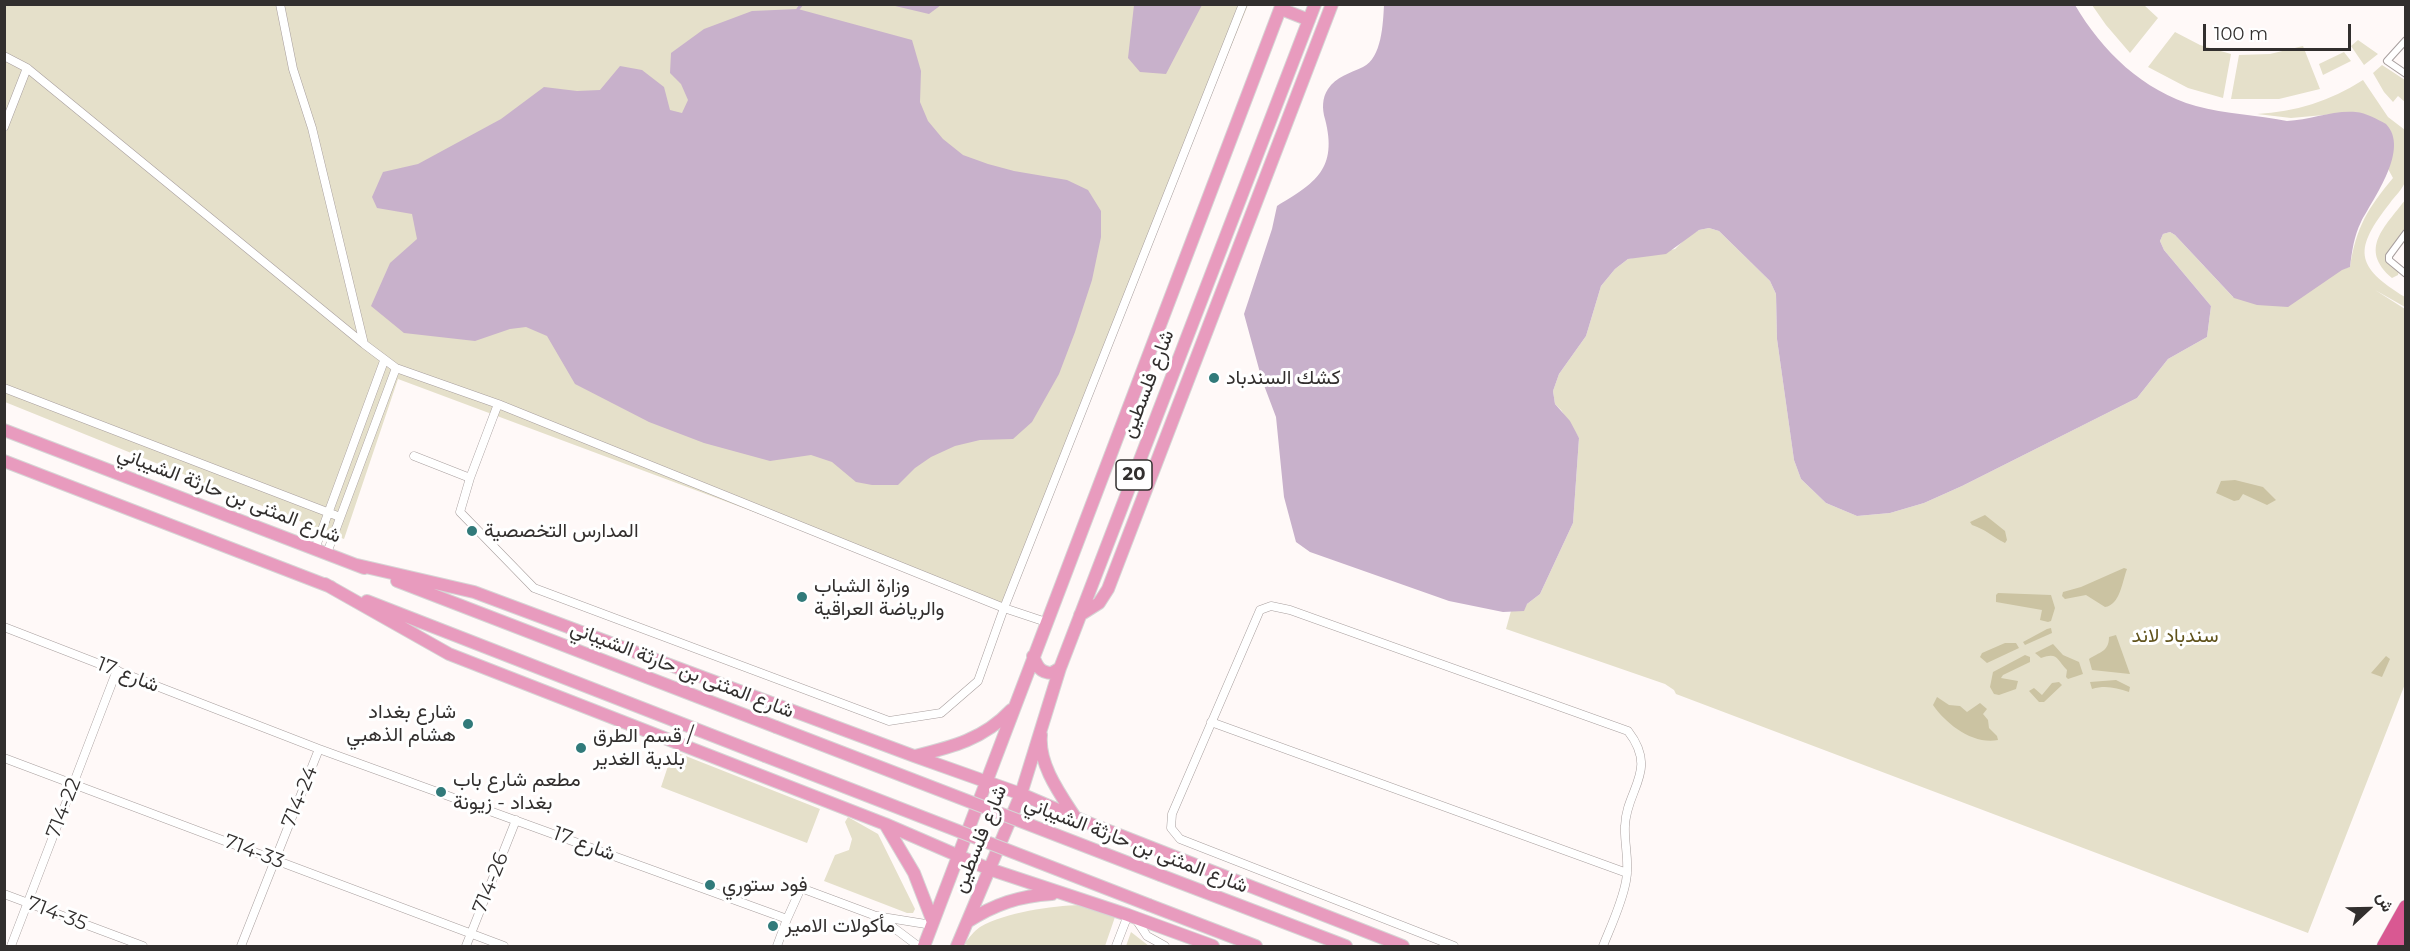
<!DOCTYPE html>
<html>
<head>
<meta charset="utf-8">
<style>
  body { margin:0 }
  #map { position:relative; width:2410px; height:951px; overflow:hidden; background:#fff9f8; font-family:Montserrat,Vazirmatn,sans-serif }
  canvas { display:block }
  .frame { position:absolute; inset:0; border:6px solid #322f2e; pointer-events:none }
  .north { position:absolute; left:2338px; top:879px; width:60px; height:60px; -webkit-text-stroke:4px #fff; paint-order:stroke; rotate:68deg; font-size:16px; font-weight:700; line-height:24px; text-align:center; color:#322f2e }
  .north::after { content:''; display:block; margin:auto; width:21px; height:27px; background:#322f2e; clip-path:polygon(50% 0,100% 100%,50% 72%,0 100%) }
  .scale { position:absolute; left:2203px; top:24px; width:148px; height:27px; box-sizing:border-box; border:3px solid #322f2e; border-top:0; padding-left:8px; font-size:18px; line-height:21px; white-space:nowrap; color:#322f2e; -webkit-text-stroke:4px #fff; paint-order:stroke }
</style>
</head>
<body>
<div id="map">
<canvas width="2410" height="951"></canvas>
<div class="frame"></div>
<div class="north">ش</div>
<div class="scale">100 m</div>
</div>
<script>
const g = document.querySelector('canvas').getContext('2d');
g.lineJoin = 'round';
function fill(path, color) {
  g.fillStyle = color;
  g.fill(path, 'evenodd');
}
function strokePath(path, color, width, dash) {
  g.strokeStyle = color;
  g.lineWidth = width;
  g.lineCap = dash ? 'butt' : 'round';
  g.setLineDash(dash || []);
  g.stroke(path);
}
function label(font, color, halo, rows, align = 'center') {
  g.font = font + ' Montserrat,Vazirmatn,sans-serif';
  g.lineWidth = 6;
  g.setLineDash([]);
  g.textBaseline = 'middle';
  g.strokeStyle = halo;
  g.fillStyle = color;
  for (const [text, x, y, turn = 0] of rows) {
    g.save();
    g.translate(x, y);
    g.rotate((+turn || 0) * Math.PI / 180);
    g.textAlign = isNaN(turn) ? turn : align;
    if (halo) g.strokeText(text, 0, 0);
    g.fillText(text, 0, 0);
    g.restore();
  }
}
const green = new Path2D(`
  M4,5h1244l-245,600 -605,-226 -54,160 -339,-137z
  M2092,5h52l14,13 -28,35 -24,-28z
  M2175,32l25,13 31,9 -8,44 -35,-10 -40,-21z
  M2358,40l20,14 -14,11 -13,-19z
  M2303,46l17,43 -41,10h-48l8,-44 31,-1z
  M2344,52l7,9 -28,14 -4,-11z
  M2382,65l23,15v22l-7,-6 -5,6 -9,-10 -11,-19z
  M2363,80l25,37 17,13c0,16 4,36 0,51 -1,7 -11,16 -15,22 -36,46 -36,63 15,94v10l-30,-17 30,19v375l-97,249 -632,-239 -2,-4 -9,-6 -159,-55 5,-18 16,-7 13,-10 33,-71 6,-85 -18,-28 -6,-6 -2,-13 6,-17 27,-38 15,-50 14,-17 13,-10 47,-10 12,-12 12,-7 10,-2 10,3 51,50 6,13 1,45 17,121 7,19 25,24 31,13 33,-3 34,-10 38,-17 175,-88 31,-39 39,-22 4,-31 -47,-56 -4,-9 3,-7 7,-2 5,3 58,62 117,-30c6,-40 18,-59 43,-89l-36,-66 -66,6 -34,-4c38,-2 73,-13 106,-34z
  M2405,200v33l-16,23 10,14 -1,5 -6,3c-34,-29 -7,-51 13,-78z
  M673,751l147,58 -13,34 -146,-56z
  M848,817l30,17 37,75 -2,4h-6l-83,-32 11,-26 14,-5 3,-11 -7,-17z
  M1081,905l34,12 -10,29h-134l-7,-2c5,-6 10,-13 16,-17 26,-15 71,-21 101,-22z
  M1131,932l18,14h-23z`);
const forest = new Path2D(`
  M2235,480l28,7 13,13 -9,5 -24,-11 -4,6 -5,1 -18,-8 5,-12z
  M1985,515l20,16 2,9 -2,3c-12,-6 -20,-14 -33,-18l-2,-3z
  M2124,568l3,1c-5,13 -7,36 -22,38l-19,-12 -21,4 -3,-3 1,-4 18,-5z
  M1998,593l53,2 4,13 -4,13 -3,1 -8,-2 2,-10 -46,-8v-7z
  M2047,629l4,-1 1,5 -27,12 -2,-3z
  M2116,635l14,39 -38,-4 -3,-11c10,-7 20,-7 20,-22z
  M2005,643h11l3,5 -32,15 -7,-6 2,-4z
  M2053,644l10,11 16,7 4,12 -15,5 -2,-2 1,-7c-11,-11 -9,-18 -26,-12l-6,-5z
  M2025,655l5,2v5l-27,13 -2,3 17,3 -2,8 -17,6 -5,-1 -4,-7 3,-15z
  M2386,656l4,3 -8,18 -11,-4z
  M2116,680l14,7 -1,5c-13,-4 -23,-7 -37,-3l-2,-7z
  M2059,682l3,3 -18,17h-5l-10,-11 5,-3 8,7 10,-12z
  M1937,697l12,8 11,1 7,6 13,-9 7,6 -4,5 5,6 1,8 8,8 1,4c-25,5 -52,-16 -65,-35z`);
const water = new Path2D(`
  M891,5l50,-1v1l-12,9z
  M1134,5h68l-36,69 -26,-2 -12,-14z
  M1384,5h691c27,46 68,86 121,101 30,8 61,9 91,15 23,-1 46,-11 69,-9 10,1 21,7 30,12 24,25 -12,73 -25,98 -7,14 -9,29 -11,45l-8,3 -54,37 -31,-2 -23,-7 -59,-63 -5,-3 -7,2 -3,7 4,9 47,56 -4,31 -39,22 -31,39 -175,88 -38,17 -34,10 -33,3 -31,-13 -25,-24 -7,-19 -17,-121 -1,-45 -6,-13 -51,-50 -10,-3 -10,2 -33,24 -38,5 -13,10 -14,17 -15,50 -27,38 -6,17 2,13 15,17 9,17 -6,85 -33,71 -13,10 -3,7 -21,1 -54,-11 -139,-49 -14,-10 -12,-45 -8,-80 -14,-37 -18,-66 28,-85 5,-23c38,-23 61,-37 48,-87 -3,-10 -3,-21 3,-30 8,-12 22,-16 35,-22 19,-9 20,-44 21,-62z
  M798,9l114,31 9,31 -1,31 8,19 15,18 20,16 25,9 26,7 53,9 21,10 13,21v26l-9,43 -17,52 -16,42 -27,48 -19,17 -33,1 -25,6 -24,11 -16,11 -17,17h-26l-16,-3 -24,-20 -21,-7 -41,6 -66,-18 -55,-21 -74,-38 -28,-48 -21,-9 -16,2 -35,12 -71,-8 -33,-27 19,-43 27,-24 -5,-25 -35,-6 -5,-11 11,-25 35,-8 83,-45 43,-32 33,4 23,-1 20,-24 22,4 22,17 6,23 12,3 6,-13 -7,-16 -11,-11 1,-20 33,-24 48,-18z`);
const stream = new Path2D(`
  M798,9l4,-5`);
const pedestrian = new Path2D(`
  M2406,40l-19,21 19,13
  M2406,233l-17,23v4l17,14`);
const minor = new Path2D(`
  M280,4l13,65 19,59 52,216 32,24 102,36 506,204 42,14
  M4,56l23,12 337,276
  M4,127l23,-59
  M4,388l336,129
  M414,456l56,22 -10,34 74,76 355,133 52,-8 37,-32 26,-73 239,-604
  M470,478l28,-74
  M315,549l69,-188
  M327,553l69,-185
  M4,627l315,122 468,170 14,-31 75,28 56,9
  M1211,722l416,151
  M4,758l500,188
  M4,894l139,52
  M878,916l40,30
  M1135,918l12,18 18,10
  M11,946l106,-276
  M241,946l78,-197
  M466,946l50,-126
  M777,946l10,-27
  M1116,946l12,-31
  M1454,946l-274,-107 -9,-11 1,-14 88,-204 11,-4 19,4 338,121c31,40 -2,58 -3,95 -1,18 5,37 1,55 -4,22 -15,45 -23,65`);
const primary = new Path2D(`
  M1281,9l28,11
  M4,430l360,138
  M4,461l327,126
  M357,565l117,27 440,164 107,38 65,28 317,124
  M397,581l379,146
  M325,584l124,70 436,170 104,45 139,46 85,31
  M367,601l398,155
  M1080,615l19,-12 9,-14 224,-585
  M1033,656c4,10 7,17 19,17l8,-5
  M1041,735c-3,29 19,59 34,82
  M915,756c37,-9 69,-17 96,-46
  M885,824l29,49 19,49
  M1160,875l186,71
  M1149,905l107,41
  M967,922c28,-18 52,-26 85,-28
  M924,946l358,-942
  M957,946l64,-152 39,-126 255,-664`);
const motorway = new Path2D(`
  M2384,946l22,-39
  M2397,946l9,-22`);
const primaryBridge = new Path2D(`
  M776,727l384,148
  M765,756l384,149`);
const markers = [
  [1214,378,6,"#317a7a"],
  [472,531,6,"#317a7a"],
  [802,597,6,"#317a7a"],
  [468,724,6,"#317a7a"],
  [581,748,6,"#317a7a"],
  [441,792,6,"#317a7a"],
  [710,885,6,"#317a7a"],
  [773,926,6,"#317a7a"]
];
const shields = [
  [1134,475,36]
];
const shieldNames = [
  ["20",1134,475]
];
const poiNames = [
  ["كشك السندباد",1226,378],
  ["المدارس التخصصية",484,531],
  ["وزارة الشباب",814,586],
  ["والرياضة العراقية",814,609],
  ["شارع بغداد",456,712,"right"],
  ["هشام الذهبي",456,735,"right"],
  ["قسم الطرق /",593,736],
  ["بلدية الغدير",593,759],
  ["مطعم شارع باب",453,780],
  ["بغداد - زيونة",453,803],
  ["فود ستوري",722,885],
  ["مأكولات الامير",785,926]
];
const streetNames = [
  ["شارع فلسطين",1148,384,-69],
  ["شارع المثنى بن حارثة الشيباني",229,495,21],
  ["شارع المثنى بن حارثة الشيباني",682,670,21],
  ["شارع 17",128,675,21],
  ["714-24",300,797,-68],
  ["714-22",64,808,-69],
  ["شارع فلسطين",980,839,-68],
  ["شارع 17",584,844,20],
  ["شارع المثنى بن حارثة الشيباني",1136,845,21],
  ["714-33",254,852,21],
  ["714-26",491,883,-68],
  ["714-35",57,914,21]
];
const parkNames = [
  ["سندباد لاند",2175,636]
];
fill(green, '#e5e0ca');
fill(forest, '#cbc3a2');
fill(water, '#c8b1cb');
strokePath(stream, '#c8b1cb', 3);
strokePath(pedestrian, '#a89f9e', 8);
strokePath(minor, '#a89f9e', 9);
strokePath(primary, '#d6d5d5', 14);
strokePath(motorway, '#d6d5d5', 15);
strokePath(pedestrian, '#fff', 6);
strokePath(minor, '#fff', 8);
strokePath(primary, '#e89bbe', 12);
strokePath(motorway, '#d95892', 14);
strokePath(primaryBridge, '#d6d5d5', 14, []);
strokePath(primaryBridge, '#e89bbe', 12);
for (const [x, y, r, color] of markers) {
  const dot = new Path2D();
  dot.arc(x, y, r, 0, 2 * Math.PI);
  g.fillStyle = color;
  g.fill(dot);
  strokePath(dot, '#fff', 2);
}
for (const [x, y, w] of shields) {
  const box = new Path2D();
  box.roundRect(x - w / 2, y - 15, w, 30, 4.5);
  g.fillStyle = '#fff';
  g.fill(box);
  strokePath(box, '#322f2e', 1.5);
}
label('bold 18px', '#322f2e', null, shieldNames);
label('20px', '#322f2e', '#fff', poiNames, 'left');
label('20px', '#322f2e', '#fff', streetNames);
label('20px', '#60531c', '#fff', parkNames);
</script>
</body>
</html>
